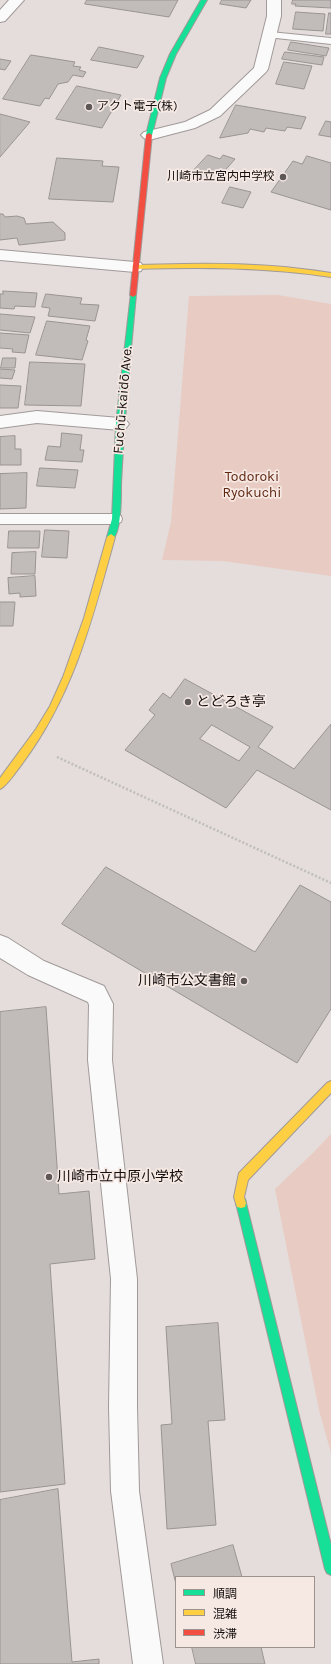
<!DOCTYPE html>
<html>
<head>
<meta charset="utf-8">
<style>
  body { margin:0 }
  #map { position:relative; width:331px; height:1664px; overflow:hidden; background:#e4dddb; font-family:Karla,"Noto Sans JP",sans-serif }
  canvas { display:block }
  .legend { position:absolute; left:175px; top:1576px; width:140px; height:72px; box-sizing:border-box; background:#f6e9e4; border:1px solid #9c928e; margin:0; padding:5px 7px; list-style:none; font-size:12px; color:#140f0e }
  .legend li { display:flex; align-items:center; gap:8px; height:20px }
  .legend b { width:20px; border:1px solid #9c928e }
</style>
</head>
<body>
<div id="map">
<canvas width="331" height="1664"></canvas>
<ul class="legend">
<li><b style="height:5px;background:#16e098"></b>順調</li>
<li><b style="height:5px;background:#ffcf43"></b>混雑</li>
<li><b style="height:5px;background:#f24e42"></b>渋滞</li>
</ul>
</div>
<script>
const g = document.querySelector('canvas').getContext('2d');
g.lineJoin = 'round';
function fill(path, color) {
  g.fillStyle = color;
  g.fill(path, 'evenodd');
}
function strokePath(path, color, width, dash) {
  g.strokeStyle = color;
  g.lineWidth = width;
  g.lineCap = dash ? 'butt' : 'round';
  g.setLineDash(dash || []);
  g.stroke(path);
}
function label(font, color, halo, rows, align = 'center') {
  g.font = font + ' Karla,"Noto Sans JP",sans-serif';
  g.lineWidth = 3.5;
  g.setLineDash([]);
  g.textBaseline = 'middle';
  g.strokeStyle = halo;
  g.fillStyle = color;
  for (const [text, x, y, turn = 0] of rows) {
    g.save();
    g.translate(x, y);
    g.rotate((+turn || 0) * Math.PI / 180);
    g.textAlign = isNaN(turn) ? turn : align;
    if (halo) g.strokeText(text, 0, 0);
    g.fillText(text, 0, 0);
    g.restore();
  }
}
const green = new Path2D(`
  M278,295l53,9v272l-108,-15 -61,-1 9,-38 18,-226z
  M331,1134v319l-12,-43 -44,-221 38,-36z`);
const building = new Path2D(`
  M87,0h91l-9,17 -84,-13z
  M222,0h29l-5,8 -26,-4z
  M293,0h38v8l-36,-2 1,-2h-4z
  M296,12l29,2 -2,17 -30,-2z
  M329,13h2v21h-5z
  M291,42l38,6 -3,8 -38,-6z
  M99,47l45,9 -7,12 -46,-8z
  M285,52l39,5 -2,8 -40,-6z
  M31,55l44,7 -2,4 8,1 -2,3 7,2 -3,5 -10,-2 -5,7 -10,2 -9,15 -4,-1 -5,8 -37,-7z
  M0,59l11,2 -6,9 -5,-1z
  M284,62l28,4 -8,23 -28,-5z
  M77,86l44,9 -19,33 -46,-9z
  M236,105l70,12 -5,12 -14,-2 -2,4 -19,-3 -2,4 -14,-3 -2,4 -28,5z
  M0,114l30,8 -30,35z
  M326,121l5,1v15l-12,-2z
  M208,155l12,4 3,-4 12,4 -14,16 -9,-3 -2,2 -15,-5z
  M307,156l24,7v47l-60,-18 22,-31 9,3z
  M57,158l46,3 -1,5 17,1 -6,35 -64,-3z
  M230,187l21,5 -8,16 -21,-5z
  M0,214h3l2,3 12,-1 7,2 2,6 27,-2 12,11v7l-46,5 -2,-7 -17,2z
  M3,291l34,2 -2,14 -20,-1 -1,3 -14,-1v-14h3z
  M46,294l36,4 -2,6 19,1 -4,16 -47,-5 2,-8 -8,-1z
  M0,314l35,3 -5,16 -30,-3z
  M47,321l43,5 -4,14 2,1 -6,19 -46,-5z
  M0,333l29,2 -4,18 -13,-1 1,-3 -13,-1z
  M3,358h13l-1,10h-14z
  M30,362l55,2 -4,42 -56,-1z
  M0,369l15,1 -3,9 -12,-1z
  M0,385l21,1 -3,22h-18z
  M62,433l20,2 -2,15h4l-2,12 -37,-2 3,-14 12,1z
  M15,436v13h6v16h-21v-28z
  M40,468l38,2 -3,18 -38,-2z
  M27,473l-1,35 -26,1v-35z
  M45,530l24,1 -2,27 -25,-1z
  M9,531h31l-1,17h-31z
  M36,552l-1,22h-24l1,-21z
  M35,576l1,20 -16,1v-4l-11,1 -1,-16z
  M0,602h15l-2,24h-13z
  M185,679l88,48 -15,20 36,22 37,-45v86l-74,-40 -31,38 -101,-58 30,-35 -6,-5 14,-17 7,5zM212,725l38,22 -11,14 -39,-22z
  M106,867l149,85 45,-67 31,17v107l-34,54 -235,-139z
  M46,1007l13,187 30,-3 6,68 -45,5 15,220 -65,8v-480z
  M218,1323l7,97 -17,1 8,104 -49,4 -6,-104 11,-1 -6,-97z
  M58,1489l14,173 27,-3v5h-99v-164z
  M233,1545l9,32h-66v7l-5,-20z
  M192,1647h69l4,17h-69z`);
const path = new Path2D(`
  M57,757l274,126`);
const lane = new Path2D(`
  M270,32l61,6v6l-64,-7 -2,-2z
  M0,514h116l5,2 1,3 -1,3 -5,2h-116z`);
const street = new Path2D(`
  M9,0h15l-19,21 -5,1v-12z
  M267,0h14v16l-13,53 -2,3 -46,44 -25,12 -46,12 -5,-2 -3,-3 3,-3 41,-10 25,-12 44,-42 13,-52z
  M0,250l135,12 6,1 2,4 -2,4 -6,1 -135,-12z
  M37,411l83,7 6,2 3,4 -3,4 -6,2 -83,-7 -37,5v-12z
  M0,935l8,3 36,23 60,25 9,18 -1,56 25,219v128l2,84 24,173h-30l-22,-173 -2,-84 2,-128 -23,-219 1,-55 -1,-3 -60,-27 -28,-17z`);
const fast = new Path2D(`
  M201,0h6l-31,54 -10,24 -14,57 -5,1 -1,-1 14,-57 10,-24z
  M131,293h4l1,2c-6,63 -12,126 -15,190 0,10 1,51 -10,55l-4,-3 5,-18 4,-95z
  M241,1198l4,1 1,4 85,342v30l-4,-2 -2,-4 -89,-366 1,-4z`);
const slow = new Path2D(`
  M184,264c50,-1 98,1 147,9v4c-65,-10 -130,-10 -196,-8l-3,-2 3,-2z
  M111,534l4,3c-23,83 -41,157 -93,227 -5,6 -15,22 -22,25v-11l36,-49 14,-23 13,-29 21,-59 23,-81z
  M331,1081v12l-83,87 -4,17 2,6 -1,4 -4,1 -4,-1 -3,-10 5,-24 88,-90z`);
const jam = new Path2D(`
  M149,133l3,2 -16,160 -3,2 -3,-2 16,-160z`);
const markers = [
  [89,107,4,"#5d5756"],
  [283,177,4,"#5d5756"],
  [188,702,4,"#5d5756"],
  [244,981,4,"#5d5756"],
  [49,1177,4,"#5d5756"]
];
const farPoinames = [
  ["アクト電子(株)",97,107],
  ["川崎市立宮内中学校",275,177,"right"]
];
const streetNames = [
  ["Fuchū-kaidō Ave.",123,400,-85]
];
const parkNames = [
  ["Todoroki",252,477],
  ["Ryokuchi",252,493]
];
const poiNames = [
  ["とどろき亭",196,702],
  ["川崎市公文書館",236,981,"right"],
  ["川崎市立中原小学校",57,1177]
];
fill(green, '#e8cbc2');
fill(building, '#c1bcba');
strokePath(building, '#999493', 1);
strokePath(lane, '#a09a99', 2);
strokePath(street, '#a09a99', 2);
strokePath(fast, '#a09a99', 2);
strokePath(slow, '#a09a99', 2);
strokePath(jam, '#a09a99', 2);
strokePath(path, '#bfbdbd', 2.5, [2, 2]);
fill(lane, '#fbfafa');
fill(street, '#fbfafa');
fill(fast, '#16e098');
fill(slow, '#ffcf43');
fill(jam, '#f24e42');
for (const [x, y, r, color] of markers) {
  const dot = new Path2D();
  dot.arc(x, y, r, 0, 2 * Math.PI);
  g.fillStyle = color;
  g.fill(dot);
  strokePath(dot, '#f6e9e4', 1.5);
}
label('12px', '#140f0e', '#f6e9e4', farPoinames, 'left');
label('14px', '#140f0e', '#f6e9e4', streetNames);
label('14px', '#5f2712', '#f6e9e4', parkNames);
label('14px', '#140f0e', '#f6e9e4', poiNames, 'left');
</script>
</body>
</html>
